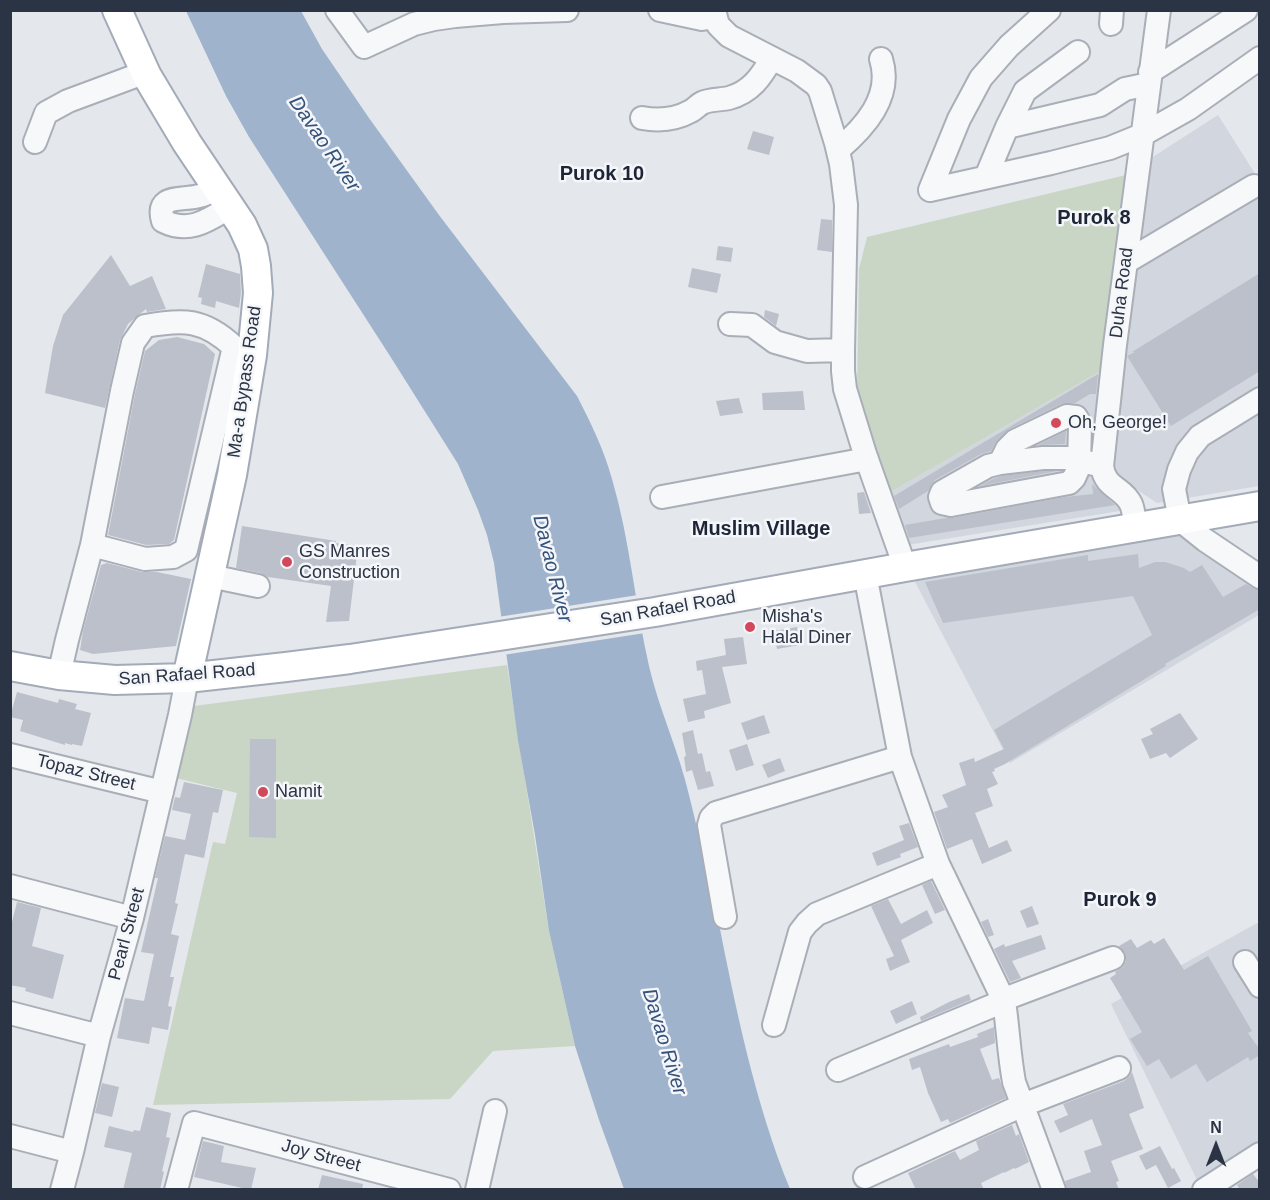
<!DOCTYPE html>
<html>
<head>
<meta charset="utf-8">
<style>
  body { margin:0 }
  #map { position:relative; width:1270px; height:1200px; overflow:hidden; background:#e4e7ec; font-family:Arial,sans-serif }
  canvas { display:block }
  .frame { position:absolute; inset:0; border:12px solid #2b3445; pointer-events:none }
  .north { position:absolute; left:1186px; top:1116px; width:60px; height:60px; -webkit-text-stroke:4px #f4f6f9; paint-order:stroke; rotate:0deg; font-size:16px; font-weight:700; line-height:24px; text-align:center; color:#2b3445 }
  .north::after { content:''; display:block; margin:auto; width:21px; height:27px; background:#2b3445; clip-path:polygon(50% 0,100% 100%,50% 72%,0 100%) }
</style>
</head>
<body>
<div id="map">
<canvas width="1270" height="1200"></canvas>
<div class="frame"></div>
<div class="north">N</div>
</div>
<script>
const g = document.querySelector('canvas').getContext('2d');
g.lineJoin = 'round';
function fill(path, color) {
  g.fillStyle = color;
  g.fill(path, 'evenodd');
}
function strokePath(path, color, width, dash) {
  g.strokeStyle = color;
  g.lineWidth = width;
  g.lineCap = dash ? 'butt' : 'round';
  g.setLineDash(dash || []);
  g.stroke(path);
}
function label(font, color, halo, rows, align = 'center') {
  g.font = font + ' Arial,sans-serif';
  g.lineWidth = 5;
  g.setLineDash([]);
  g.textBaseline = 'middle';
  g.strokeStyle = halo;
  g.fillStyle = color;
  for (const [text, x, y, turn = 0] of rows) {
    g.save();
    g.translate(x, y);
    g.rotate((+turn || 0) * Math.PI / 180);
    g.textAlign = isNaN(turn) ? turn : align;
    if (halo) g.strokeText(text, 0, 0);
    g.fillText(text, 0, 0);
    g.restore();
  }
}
const built = new Path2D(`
  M1218,115l41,65v306l-102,17 -33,-22 -8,-7 -3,-12 32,-300z
  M1106,368l-10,110 30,32 -219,35 -18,-52z
  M1182,535l77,51v29l-249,148 -96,-183z
  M1259,922v220l-61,40 -87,-178z`);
const green = new Path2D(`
  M1126,175l-20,193 -217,125 -32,-101 2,-123 8,-32z
  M507,665l42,266 26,115 -82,5 -43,48 -297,6 60,-263 12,2 12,-51 -61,-15 18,-72z`);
const water = new Path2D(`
  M186,11h115l21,38 47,69 70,97 138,181c14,27 27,54 35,83 18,61 23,125 37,187 10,44 30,85 40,129 10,41 20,82 29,124 18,91 37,184 72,270h-166l-25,-69 -24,-74 -26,-115 -14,-96 -17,-95 -24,-177 -7,-28 -9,-25 -20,-46 -68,-108 -141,-219 -23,-41z`);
const pier = new Path2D(`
  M638,595l7,38 -142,22 -5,-38z`);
const building = new Path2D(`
  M753,131l21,6 -5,18 -22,-6z
  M821,219l11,1v32l-15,-2z
  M718,246l15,2 -2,14 -15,-2z
  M111,255l19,31 22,-10 14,33 -19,3 -1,-3 -18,15 -8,16 -15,68 -60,-15 8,-47 10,-31z
  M206,264l34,10 1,19 -2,15 -23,-7 -1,7 -14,-4 1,-6 -4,-1z
  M692,268l29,6 -4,19 -29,-6z
  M1260,273v98l-89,55 -44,-70 8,-4h-3z
  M765,310l14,4 -3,12 -12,-9z
  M177,337l27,7 11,10 -41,186 -5,4 -23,1 -38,-10 27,-141 10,-43 14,-11z
  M1098,374l-2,20h-6l-15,9 -14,1 -52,25 -12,11 -6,11 -10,3 -46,26 -7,11 -29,18 -5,-13z
  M803,391l2,19h-42l-1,-17z
  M739,398l4,15 -23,3 -4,-15z
  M1066,431l-1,13 -27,1z
  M1044,471h13l-77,15 13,-7 9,-3z
  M1092,484l23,21 -206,33 -4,-13 41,-7h7l112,-21 28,-3z
  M864,492l7,21 -12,1 -2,-21z
  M242,526l94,15v2l22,3 -9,75 -23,1 5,-36 -63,-9 -7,-4 -25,-5z
  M1138,554l1,14 16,-6h10l19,6 6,4 12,-7 21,32 23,-13 7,4 7,2v19l-95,55 1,2 -161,98 -11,5 1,2 -3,1 6,12 -11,5 6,17 -18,7 14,35 18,-8 5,11 -30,13 -10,-25 -25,10 -13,-37 14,-5 -6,-12 24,-10 -7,-22 15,-5 1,4 29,-13 -10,-19 158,-95 -19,-39 -190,27 -18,-41 163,-27v6z
  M107,563l35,9h15l34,7 -15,67 -83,8 -13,-4 3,-19 18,-66z
  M797,627l3,18 -23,4 -3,-18z
  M743,637l4,27 -25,3 9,36 -27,8 1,7 -17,4 -5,-23 23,-5 -4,-24 -5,1 -1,-10 30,-6 -2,-16z
  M17,692l41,11 1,-4 18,5 -2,5 16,4 -9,33 -10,-2v1l-7,-2v2l-45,-14 3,-11 -13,-3z
  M1180,713l18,26 -28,19 -4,-5 -16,6 -9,-20 12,-5 -3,-5z
  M764,715l6,18 -23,7 -6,-17z
  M693,730l5,24 4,-1 4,19 4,-1 4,15 -16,4 -6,-20 -6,2 -2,-15 2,-1 -4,-23z
  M250,739h26v99l-27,-1z
  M747,744l7,21 -18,6 -7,-21z
  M780,758l5,13 -17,7 -6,-13z
  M184,782l39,8 -5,23 -5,-1 -9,46 -19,-4 -10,49 3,1 -7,30 8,2 -9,41h4l-6,29 4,1 -4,23 -16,-3 -3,17 -32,-6 8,-40 19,3 10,-47 -13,-2 17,-74h-3l10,-42 20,4 6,-26 -19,-4 3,-13 5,1z
  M909,823l9,24 -18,7 1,3 -24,9 -5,-13 32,-13 -5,-14z
  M931,881l14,29 -10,4 -13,-29z
  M888,899l13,25 26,-14 6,13 -32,17 9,22 -20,9 -4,-12 8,-3 -23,-50z
  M17,902l24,6 -9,38 32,9 -11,44 -28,-8 1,-3 -16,-3v-55z
  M1032,906l7,18 -12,4 -7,-17z
  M988,919l6,16 -6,2 -7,-15z
  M1041,935l5,14 -34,12 9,17 -11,4 -16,-33 10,-5 1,3z
  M1164,938l20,32 24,-14 44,75 -4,2 12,17v5l-10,6 -2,-4 -41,25 -11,-18 -25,15 -12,-20 -12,7 -17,-27 12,-7 -32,-54 6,-4 -1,-2 8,-5 3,-6 -1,-8 -6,-7 12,-7 6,9 14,-8 3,4z
  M969,994l2,6 -50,21 -1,-4 29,-15z
  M912,1001l5,13 -21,10 -6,-13z
  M994,1027l1,16 -15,6 12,31 7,-2 7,20 -56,25 -2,-4 -7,3 -13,-29 -8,-26 -8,3 -3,-11 40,-15 1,3 28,-10 -1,-3z
  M1132,1072l12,36 -15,6 14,35 -32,12 8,20 -3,1 3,8h-52l-2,-9 26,-9 -7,-21 18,-6 -10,-26 -32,14 -6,-12 14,-6 -5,-11 61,-23 5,-4z
  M102,1083l17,4 -7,30 -17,-4z
  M146,1107l25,6 -5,24 4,1 -8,33 2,1 -4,18h-37l9,-37 -28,-6 5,-21 24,6 1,-2 6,1z
  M1012,1125l4,11 3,-2 10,28 -14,7 -1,-1 -10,5v-1l-23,11 3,7h-68l-8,-17 47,-22 5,9 19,-10 -3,-9z
  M203,1141l21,5 -3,16 35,6 -5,22 -57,-13z
  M1160,1146l12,23 2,-1 7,13 -13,7 -12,-23 -10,5 -7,-14z
  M1253,1174l7,9v7h-20l-3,-5z
  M322,1175l41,9 -1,6h-44z`);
const minor = new Path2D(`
  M337,10l27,37 50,-23 20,-5 21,-3 48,-4 64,-2
  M660,10l42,9 13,-2
  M714,10l4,15 11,11 68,35 19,14 4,6 16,52 5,21 5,41 -3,145v21l2,18 20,65 40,113
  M1111,24l1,-14
  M1150,72l96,-62
  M642,118c17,3 33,2 49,-7 4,-2 7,-6 11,-8 8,-4 19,-3 27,-5 22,-6 32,-21 43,-40
  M1007,127l93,-22 25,-16 24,-5
  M35,142l11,-29 22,-12 78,-29
  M838,150c26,-22 55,-53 43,-91
  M986,177l21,-50 18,-36 53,-39
  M217,188c-5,3 -12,7 -18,8 -16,5 -44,-3 -36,25 26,13 44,0 67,-14
  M930,190l121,-27 59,-15 32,-13 46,-26 72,-51
  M930,190l29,-71 22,-41 28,-32 40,-36
  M1126,262l128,-76
  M730,324l22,1 23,17 32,9 36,-1
  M1260,399l-60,37 -13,16 -8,18 -5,19 6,31 25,20 55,37
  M1000,463l7,-14 8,-8 52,-25 9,1 4,7 -1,43 -5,11 -5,5 -118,22 -9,-2 -2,-6 2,-5 46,-26 12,-3 43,-5h28l31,8
  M662,497l205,-38
  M1136,528c-2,-8 -2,-17 -5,-24 -8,-17 -26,-15 -29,-38l13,-121 44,-335
  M865,574l35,183 38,107 66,137c4,27 5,54 10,81l40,108
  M210,576l48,10
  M59,675l8,-35 25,-95 30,-154 11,-48 12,-17c39,-7 59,-7 89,21l-48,203 -13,7 -28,2 -53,-14
  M10,755l152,37
  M10,886l122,32
  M725,917l-16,-92 2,-7 5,-5 184,-56
  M1245,962l15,24
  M10,1013l89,23
  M774,1025l26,-93 7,-9 10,-9 121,-50
  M838,1070l166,-69 3,-3 106,-40
  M10,1136l62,16
  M865,1177l158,-72 96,-37
  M62,1190l10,-38 27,-116 33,-118 48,-203 7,-37
  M176,1190l18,-67 255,67
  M477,1190l18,-79
  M1204,1190l56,-36`);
const major = new Path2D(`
  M117,10l30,66 40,67 55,82 11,24 3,17 2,27 -6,62 -20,120 -45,203
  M10,666l49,9 56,5 72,-2 99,-11 64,-8 305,-47 250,-45 355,-61`);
const markers = [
  [1056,423,6,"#d1495b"],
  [287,562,6,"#d1495b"],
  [750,627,6,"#d1495b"],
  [263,792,6,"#d1495b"]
];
const streetNames = [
  ["Duha Road",1122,293,-83],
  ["Ma-a Bypass Road",245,382,-82],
  ["San Rafael Road",668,609,-10],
  ["San Rafael Road",187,675,-4],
  ["Topaz Street",86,773,14],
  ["Pearl Street",127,934,-75],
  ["Joy Street",321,1156,15]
];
const poiNames = [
  ["Oh, George!",1068,423],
  ["GS Manres",299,552],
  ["Construction",299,573],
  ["Misha's",762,617],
  ["Halal Diner",762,638],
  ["Namit",275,792]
];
const waterNames = [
  ["Davao River",324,144,56],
  ["Davao River",552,569,76],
  ["Davao River",664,1042,73]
];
const neighbourhoodNames = [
  ["Purok 10",602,174],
  ["Purok 8",1094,218],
  ["Muslim Village",761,529],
  ["Purok 9",1120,900]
];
fill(built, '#d2d6de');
fill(green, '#c9d6c5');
fill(water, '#9fb4cc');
fill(pier, '#e4e7ec');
fill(building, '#bbc0ca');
strokePath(minor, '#a9aeb7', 26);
strokePath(major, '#a3abb8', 32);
strokePath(minor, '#f7f8fa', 22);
strokePath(major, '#fff', 28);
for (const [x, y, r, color] of markers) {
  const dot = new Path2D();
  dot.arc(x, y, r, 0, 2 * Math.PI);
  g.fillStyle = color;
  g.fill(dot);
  strokePath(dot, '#f4f6f9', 2);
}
label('18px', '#2b3445', '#f4f6f9', streetNames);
label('18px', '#2b3445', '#f4f6f9', poiNames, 'left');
label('italic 20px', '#34527a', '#f4f6f9', waterNames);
label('bold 20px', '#1d2536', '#f4f6f9', neighbourhoodNames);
</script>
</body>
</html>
